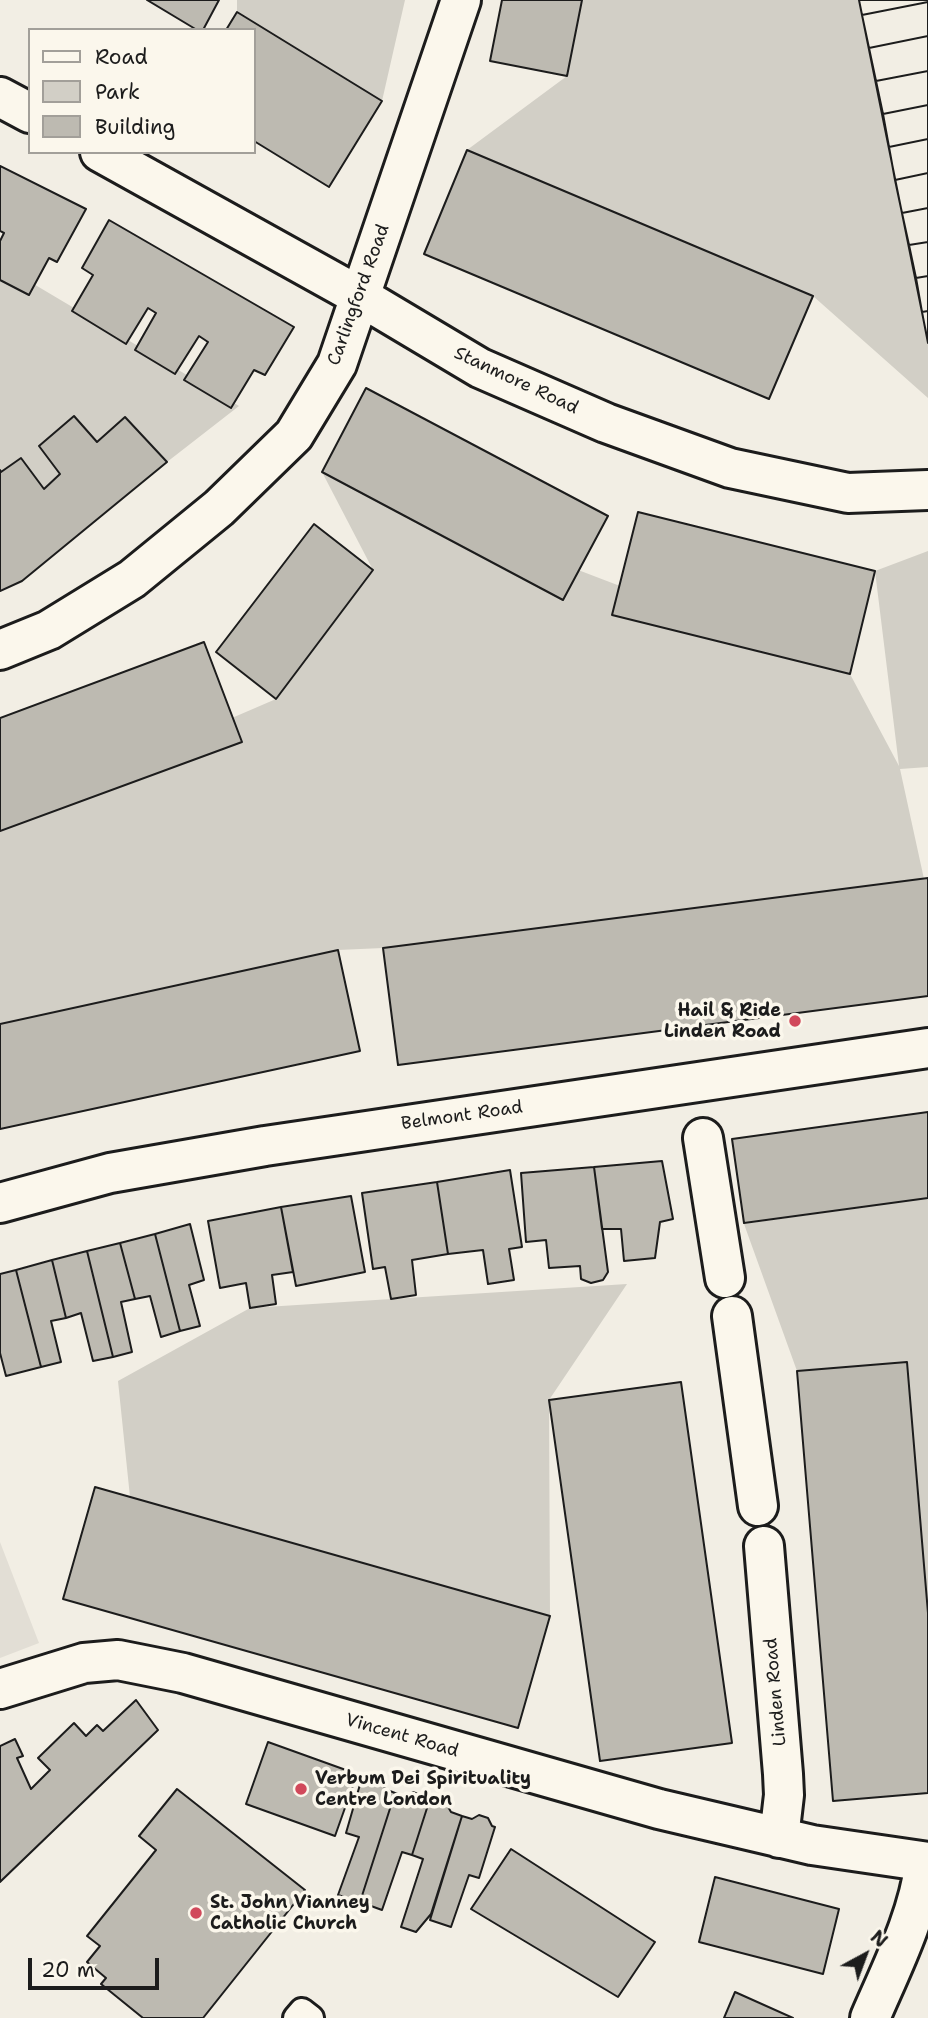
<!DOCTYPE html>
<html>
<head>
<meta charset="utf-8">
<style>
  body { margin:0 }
  #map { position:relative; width:928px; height:2018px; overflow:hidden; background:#f2eee4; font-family:"Shantell Sans",sans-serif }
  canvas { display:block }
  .legend { position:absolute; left:28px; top:28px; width:228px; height:126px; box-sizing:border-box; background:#fbf7ec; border:2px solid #a29f99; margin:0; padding:9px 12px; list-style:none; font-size:21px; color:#1c1c1c }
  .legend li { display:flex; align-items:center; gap:14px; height:35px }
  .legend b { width:35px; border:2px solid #a29f99 }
  .north { position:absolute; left:830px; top:1920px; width:70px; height:70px; -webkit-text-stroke:5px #fbf7ec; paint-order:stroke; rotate:41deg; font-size:19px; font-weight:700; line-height:28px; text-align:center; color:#1c1c1c }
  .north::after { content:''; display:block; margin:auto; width:24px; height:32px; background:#1c1c1c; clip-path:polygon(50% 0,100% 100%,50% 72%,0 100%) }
  .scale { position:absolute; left:28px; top:1958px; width:131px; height:32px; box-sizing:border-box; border:4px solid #1c1c1c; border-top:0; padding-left:9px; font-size:21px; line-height:24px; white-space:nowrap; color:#1c1c1c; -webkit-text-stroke:5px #fbf7ec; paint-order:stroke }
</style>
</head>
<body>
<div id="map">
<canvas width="928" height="2018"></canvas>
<ul class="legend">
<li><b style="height:9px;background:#fbf7ec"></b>Road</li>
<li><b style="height:19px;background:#d2cfc6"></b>Park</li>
<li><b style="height:19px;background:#bdbab1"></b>Building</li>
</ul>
<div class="north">N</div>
<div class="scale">20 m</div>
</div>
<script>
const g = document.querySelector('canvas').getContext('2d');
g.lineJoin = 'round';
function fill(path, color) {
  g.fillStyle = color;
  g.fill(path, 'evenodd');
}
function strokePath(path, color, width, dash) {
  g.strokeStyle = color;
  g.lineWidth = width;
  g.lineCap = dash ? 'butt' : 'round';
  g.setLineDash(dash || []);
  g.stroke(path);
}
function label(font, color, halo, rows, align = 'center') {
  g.font = font + ' "Shantell Sans",sans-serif';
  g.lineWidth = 7;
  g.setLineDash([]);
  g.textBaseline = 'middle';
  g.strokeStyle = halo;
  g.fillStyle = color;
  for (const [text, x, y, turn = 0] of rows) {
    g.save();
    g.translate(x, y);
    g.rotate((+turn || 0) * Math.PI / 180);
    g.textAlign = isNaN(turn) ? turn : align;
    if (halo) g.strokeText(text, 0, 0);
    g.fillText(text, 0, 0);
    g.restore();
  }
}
const built = new Path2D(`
  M0,1542l39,101 -39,15z`);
const green = new Path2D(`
  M237,0h168l-23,101 -145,-89z
  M582,0h277l69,342v56l-115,-102 -346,-146 100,-74z
  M0,264l239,142 -72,56 -35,-20 -132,92z
  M322,472l528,202 49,92 -24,-195 53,-20v216l-28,2 24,110 -541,69 -45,2 -338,74v-206l276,-119 97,-129z
  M928,1198v415l-21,-250 -110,8 -53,-147z
  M627,1284l-78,116 1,216 -420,-119 -12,-116 132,-73z`);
const building = new Path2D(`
  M147,0h72l-16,30h-6z
  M502,0h80l-15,76 -77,-15z
  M859,0h69v342z
  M859,0h69v2l-66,13z
  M928,2v34l-59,12 -7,-33z
  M237,12l145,89 -53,86 -75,-46v-111h-28z
  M928,36v35l-52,10 -7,-33z
  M928,71v34l-45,9 -7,-33z
  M928,105v34l-39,8 -6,-33z
  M928,139v34l-33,7 -6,-33z
  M467,150l346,146 -44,103 -345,-145z
  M0,166l86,43 -29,53 -8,-4 -20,37 -29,-15v-39l4,-8 -4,-2z
  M928,173v35l-26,5 -7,-33z
  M928,208v34l-19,3 -7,-32z
  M109,220l185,107 -29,48 -11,-5 -23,38 -47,-28 24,-38 -9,-6 -24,38 -40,-24 21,-37 -8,-5 -22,36 -54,-33 21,-36 -11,-7z
  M928,242v34l-12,2 -7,-33z
  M928,276v35l-6,1 -6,-34z
  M928,311v32l-6,-31z
  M366,388l242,128 -45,84 -241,-128z
  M74,416l23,26 28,-25 42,45 -145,119 -22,10v-121l1,2 20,-14 23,31 16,-15 -21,-28z
  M638,512l237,59 -25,103 -238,-59z
  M314,524l59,46 -97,129 -60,-47z
  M204,642l38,100 -242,89v-113z
  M928,878v118l-530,69 -15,-117z
  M338,950l22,101 -360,78v-105z
  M928,1112v86l-184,25 -12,-84z
  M662,1161l11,58 -13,3 -5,36 -31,3 -3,-32h-19l-8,-62z
  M594,1167l14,105 -5,8 -12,3 -10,-4 -1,-13 -31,2 -3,-28 -20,2 -5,-69z
  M510,1170l12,77 -13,2 5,31 -26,4 -5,-34 -35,4 -11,-72z
  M437,1182l11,72 -36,6 4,35 -25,4 -6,-32 -12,2 -11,-76z
  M351,1196l14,76 -69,14 -15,-79z
  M281,1207l12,65 -21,3 4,29 -26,4 -4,-25 -26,5 -12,-67z
  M190,1224l14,56 -15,5 11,41 -20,5 -25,-97z
  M155,1234l25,97 -19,6 -11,-41 -15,3 -15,-56z
  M120,1243l15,56 -14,3 11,50 -19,5 -26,-106z
  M87,1251l26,106 -20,4 -12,-48 -15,5 -14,-58z
  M52,1260l14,58 -15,3 10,41 -20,5 -25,-97z
  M16,1270l25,97 -35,9 -6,-23v-79z
  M907,1362l21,251v180l-95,8 -36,-430z
  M681,1382l51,361 -132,18 -51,-361z
  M95,1487l455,129 -32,112 -455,-129z
  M136,1700l22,30 -158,152v-136l15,-7 8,17 -6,2 14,31 19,-19 -12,-12 36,-35 12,13 11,-11 6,6z
  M268,1742l89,32 -22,62 -89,-32z
  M372,1779l10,3 3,7 10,4 -35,109 -22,-7 21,-58 -13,-4 15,-52 4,2z
  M177,1789l128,101 -102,128h-60l-42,-34 5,-6 -19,-16 13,-16 -13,-10 69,-86 -17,-14z
  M413,1792l10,4 3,7 2,2 -16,50 -10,-3 -20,58 -22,-8 35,-109 11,4z
  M438,1802l9,3 4,7 11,4 -31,98 -15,18 -15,-5 22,-68 -11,-4 16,-50h3z
  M479,1815l9,3 4,8 3,1 -16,51 -10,-3 -18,52 -21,-7 32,-104 10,3z
  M511,1849l144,93 -37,55 -147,-88z
  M715,1877l124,32 -16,65 -124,-32z
  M735,1992l58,26h-69z`);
const lane = new Path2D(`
  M296,2018l6,-7 9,7`);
const street = new Path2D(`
  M0,97l30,16
  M100,152l261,145 119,71 126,55 124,45 118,25 80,-3
  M0,650l49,-20 83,-51 87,-71 75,-73 43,-71 124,-364
  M703,1138l22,140
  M732,1316l26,190
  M764,1546l19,228 1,21 -5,43
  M0,1689l84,-26 34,-3 65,13 476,136 153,36 116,17
  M870,2018c22,-51 48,-101 55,-156`);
const secondary = new Path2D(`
  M0,1203l110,-30 155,-27 663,-98`);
const markers = [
  [795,1021,7,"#d1495b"],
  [301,1789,7,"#d1495b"],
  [196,1913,7,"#d1495b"]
];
const streetNames = [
  ["Carlingford Road",359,295,-70],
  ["Stanmore Road",516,381,25],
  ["Belmont Road",462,1116,-8],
  ["Linden Road",776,1692,-95],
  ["Vincent Road",402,1736,16]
];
const poiNames = [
  ["Hail & Ride",781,1011,"right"],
  ["Linden Road",781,1032,"right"],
  ["Verbum Dei Spirituality",315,1779],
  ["Centre London",315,1800],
  ["St. John Vianney",210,1903],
  ["Catholic Church",210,1924]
];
fill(built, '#e2ded5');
fill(green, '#d2cfc6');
fill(building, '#bdbab1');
strokePath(building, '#1c1c1c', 2);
strokePath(lane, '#1c1c1c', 30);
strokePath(street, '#1c1c1c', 44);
strokePath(secondary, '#1c1c1c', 44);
strokePath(lane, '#fbf7ec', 24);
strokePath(street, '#fbf7ec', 38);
strokePath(secondary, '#fbf7ec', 38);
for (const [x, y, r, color] of markers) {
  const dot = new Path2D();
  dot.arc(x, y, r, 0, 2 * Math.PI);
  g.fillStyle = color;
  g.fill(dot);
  strokePath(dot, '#fbf7ec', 2.5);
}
label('18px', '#1c1c1c', '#fbf7ec', streetNames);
label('bold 18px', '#1c1c1c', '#fbf7ec', poiNames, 'left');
</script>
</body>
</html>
